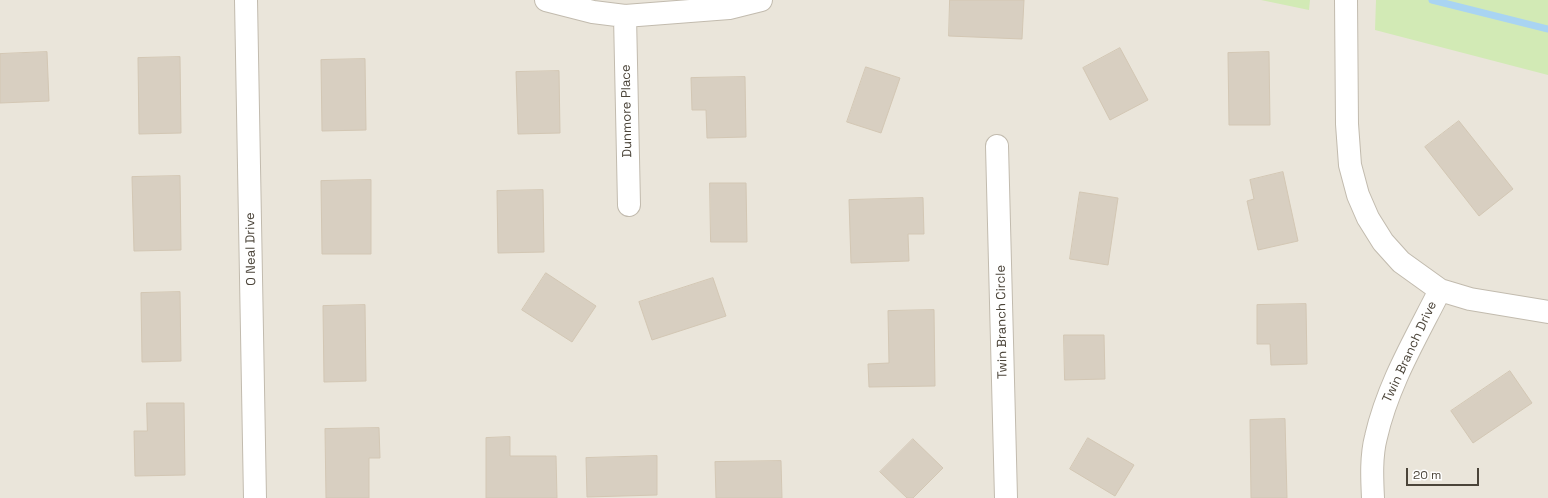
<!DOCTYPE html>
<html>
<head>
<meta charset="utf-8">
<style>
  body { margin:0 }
  #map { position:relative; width:1548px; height:498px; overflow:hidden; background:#f6f3ec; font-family:"Space Grotesk",sans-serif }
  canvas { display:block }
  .scale { position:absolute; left:1406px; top:468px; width:73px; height:18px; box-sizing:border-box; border:2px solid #4b4439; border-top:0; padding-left:5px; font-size:12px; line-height:14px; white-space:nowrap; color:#4b4439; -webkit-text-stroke:3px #fff; paint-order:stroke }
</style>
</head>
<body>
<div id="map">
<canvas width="1548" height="498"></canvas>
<div class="scale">20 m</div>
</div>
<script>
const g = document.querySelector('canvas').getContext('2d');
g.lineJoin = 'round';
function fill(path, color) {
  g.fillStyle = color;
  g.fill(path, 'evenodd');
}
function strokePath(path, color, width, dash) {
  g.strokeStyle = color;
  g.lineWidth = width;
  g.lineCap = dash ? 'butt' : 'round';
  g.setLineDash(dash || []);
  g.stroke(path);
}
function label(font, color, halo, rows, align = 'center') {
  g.font = font + ' "Space Grotesk",sans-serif';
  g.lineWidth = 3.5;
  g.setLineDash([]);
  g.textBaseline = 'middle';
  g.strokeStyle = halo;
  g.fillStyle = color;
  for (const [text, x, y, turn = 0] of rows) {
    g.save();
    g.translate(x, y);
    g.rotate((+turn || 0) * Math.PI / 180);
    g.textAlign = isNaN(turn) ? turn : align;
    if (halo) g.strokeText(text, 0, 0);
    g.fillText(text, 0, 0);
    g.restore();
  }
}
const residential = new Path2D(`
  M0,0h1548v498h-1548z`);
const green = new Path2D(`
  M1261,0h49l-1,10z
  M1376,0h172v75l-173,-45z`);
const stream = new Path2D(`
  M1432,0l116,29`);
const building = new Path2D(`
  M950,0h74l-2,39 -73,-3z
  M1120,48l28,52 -38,20 -27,-52z
  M47,52l2,49 -49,2v-49z
  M1269,52l1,73h-41l-1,-72z
  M180,57l1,76 -42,1 -1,-76z
  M365,59l1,71 -44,1 -1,-71z
  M866,67l34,11 -19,55 -34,-11z
  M559,71l1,62 -42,1 -2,-62z
  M745,77l1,60 -39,1 -1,-28h-14l-1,-32z
  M1459,121l54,68 -34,27 -54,-69z
  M1283,172l15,69 -40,9 -11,-49 7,-2 -4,-19z
  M180,176l1,74 -47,1 -2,-74z
  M371,180v74h-49l-1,-73z
  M710,183h36l1,59h-36z
  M543,190l1,62 -46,1 -1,-62z
  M1080,192l38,6 -10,67 -38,-6z
  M923,198l1,36h-16l1,27 -58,2 -2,-63z
  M546,273l50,33 -24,36 -50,-32z
  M713,278l13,38 -74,24 -13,-38z
  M180,292l1,69 -39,1 -1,-69z
  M1306,304l1,60 -36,1 -1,-21h-13v-39z
  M365,305l1,76 -42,1 -1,-76z
  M934,310l1,76 -66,1 -1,-23 21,-1 -1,-52z
  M1064,335h40l1,44 -40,1z
  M1510,371l22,32 -59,40 -22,-32z
  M147,403h37l1,72 -50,1 -1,-45h13z
  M1285,419l2,79h-36l-1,-78z
  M379,428l1,30h-11v40h-43l-1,-69z
  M510,437v19h46l1,42h-71v-60z
  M1088,438l46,27 -19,31 -45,-27z
  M913,439l30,29 -30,30h-6l-27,-26z
  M657,456v39l-70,2 -1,-39z
  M781,461l1,37h-66l-1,-36z`);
const street = new Path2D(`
  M246,0l9,498
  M546,0l47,12 32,4 104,-8 32,-8
  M1346,0l1,124 3,41 8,30 10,23 15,24 18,20 39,28 30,9 78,13
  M625,16l4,189
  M997,146l9,352
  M1373,498c-1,-20 -2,-42 3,-61 12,-53 40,-99 64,-147`);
const streetNames = [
  ["Dunmore Place",627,111,-91],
  ["O Neal Drive",251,249,-91],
  ["Twin Branch Circle",1002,322,-91],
  ["Twin Branch Drive",1410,352,-65]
];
fill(residential, '#eae5da');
fill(green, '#d2eab5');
strokePath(stream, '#a9d4f2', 7);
fill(building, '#d8cfc1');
strokePath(building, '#d3c7b4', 1);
strokePath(street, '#c2bbae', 24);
strokePath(street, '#fff', 22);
label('13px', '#4b4439', '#fff', streetNames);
</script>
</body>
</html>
